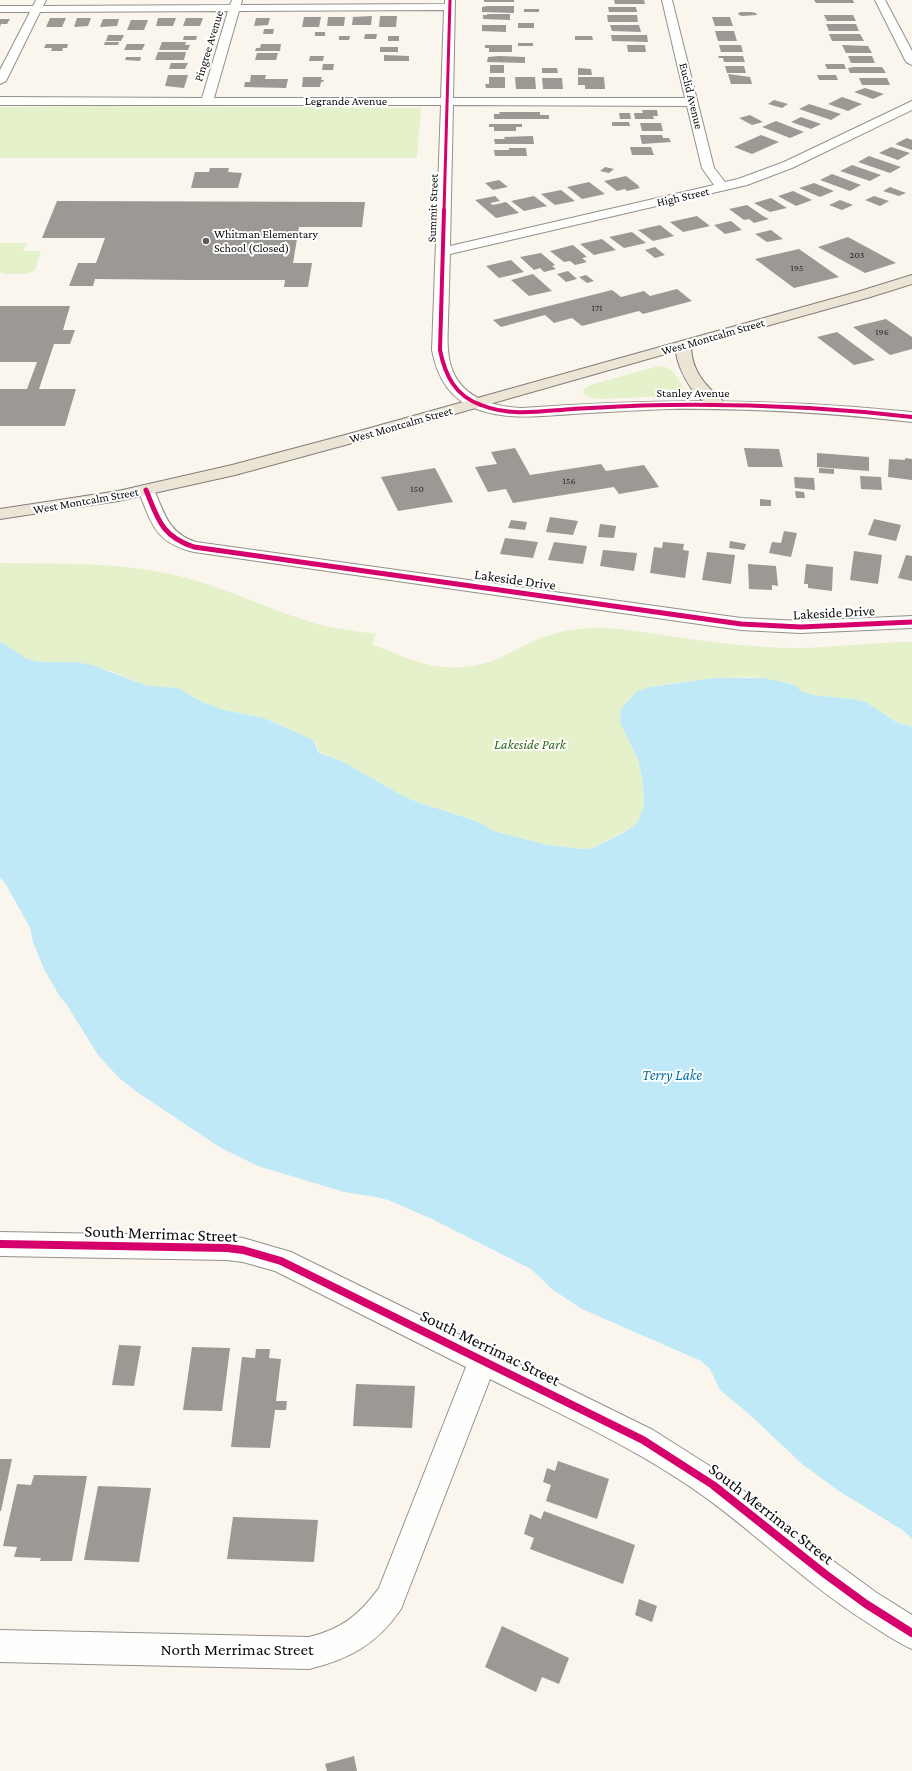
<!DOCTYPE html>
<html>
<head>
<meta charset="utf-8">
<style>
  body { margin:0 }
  canvas { display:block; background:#faf6ed }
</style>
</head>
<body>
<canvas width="912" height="1771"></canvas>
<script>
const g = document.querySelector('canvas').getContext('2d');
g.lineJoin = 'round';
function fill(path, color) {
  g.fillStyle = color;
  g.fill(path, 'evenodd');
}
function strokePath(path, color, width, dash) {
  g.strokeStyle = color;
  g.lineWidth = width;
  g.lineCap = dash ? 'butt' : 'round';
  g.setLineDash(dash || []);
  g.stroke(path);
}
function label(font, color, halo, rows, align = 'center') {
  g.font = font + ' "Crimson Pro",serif';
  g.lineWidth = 4;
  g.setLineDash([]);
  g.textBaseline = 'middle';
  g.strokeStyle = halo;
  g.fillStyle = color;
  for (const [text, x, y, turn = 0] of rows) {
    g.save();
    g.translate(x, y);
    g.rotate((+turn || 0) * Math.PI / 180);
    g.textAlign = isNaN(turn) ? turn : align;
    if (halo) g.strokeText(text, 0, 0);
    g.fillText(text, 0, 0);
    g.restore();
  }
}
const green = new Path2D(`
  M99,106l322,2 -4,50h-417v-51z
  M0,243h27l-4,8h18l-6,19 -8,4h-24l-3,-2z
  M658,366c15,0 19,11 26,23l-2,4 -8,3 -76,3 -10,-2 -5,-4 1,-4 6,-4z
  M0,563c57,1 114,-1 170,11 51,11 97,35 147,50 18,5 40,7 59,10l-4,10c22,9 47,21 71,23 20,2 42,-2 59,-10 14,-7 27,-15 41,-20 15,-5 31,-8 47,-9 25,-1 48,4 72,7 35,5 70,10 105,12 48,4 97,-5 145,-5v85l-16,-5 -30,-20 -14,-3 -39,-4 -12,-4 -6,-6 -40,-8 -42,1 -52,7 -25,7 -15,17 -1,14 18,36 5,25 1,21 -6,18 -4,3 -41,22 -10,1 -36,-4 -53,-14 -13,-8 -38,-13 -21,-6 -19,-8 -63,-36 -21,-8 -3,-9 -38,-19 -14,-6 -40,-8 -24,-9 -11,-7 -41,-8 -40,-16 -75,-9 -11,-4 -22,-16z`);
const water = new Path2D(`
  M0,641l27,18 13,3h36l16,3 56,21 30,2 22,13 24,9 40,8 49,22 6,13 21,7 63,36 19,8 21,6 38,13 13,8 53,14 36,4 10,-1 28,-14 13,-8 4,-4 6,-17 -1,-21 -5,-25 -18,-36 1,-14 15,-17 14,-5 63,-9h51l31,7 6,6 12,4 39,4 14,3 30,20 16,5v812l-8,-8 -65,-40 -37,-27 -53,-50 -29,-24 -10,-21 -9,-8 -119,-52 -29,-19 -22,-21 -99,-50 -44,-19 -17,-4 -27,-4 -86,-26 -37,-18 -84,-56 -18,-14 -21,-23 -31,-50 -7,-8 -16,-28 -11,-27 -3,-14 -23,-42 -7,-9z`);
const building = new Path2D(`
  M484,0h30v2h-30z
  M614,0h30l1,4h-30z
  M814,0h39l1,3h-38z
  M487,6h27v7l-32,-1v-5z
  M608,7h28l1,5h-28z
  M524,9h15v3h-15z
  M741,12h10l5,1 1,2 -15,1 -3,-1 -1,-2z
  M487,14h23v6l-27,-1v-4h4z
  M607,15h30l1,7h-30z
  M824,15h29l3,6h-29z
  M372,16l-1,9h-19l1,-8z
  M380,16h17l-1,11h-17z
  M304,17h17l-2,10h-17z
  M328,17h17l-1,9h-17z
  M712,17h18l3,9h-18z
  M50,18h16l-4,9h-16z
  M77,18h14l-3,8 -14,1z
  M158,18h18l-3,8h-17z
  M186,18h17l-3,8h-17z
  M256,18h14l-2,7 -14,1z
  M0,19h10l-3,5h-6l-1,3z
  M103,19h16l-2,7 -17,1z
  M131,20h17l-4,10h-17z
  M518,23h16v5h-16z
  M826,24h30l3,7h-30z
  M482,25h24v7l-24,-1z
  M610,25h29l2,7 -29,-1z
  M264,29h10l-1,5h-10z
  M715,31h19l3,10h-19z
  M315,32h10v4h-10z
  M365,34h12l-1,5h-12z
  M829,34h31l4,7h-32z
  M108,35h16l-3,6h-15z
  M611,35h36l1,7 -36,-1z
  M184,36h13l-1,4h-13z
  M339,36h11l-1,4h-10z
  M388,36h11v5h-11z
  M575,36h17l1,4h-18z
  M105,42h14l-1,3h-14z
  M162,42h24l-1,3h5l-2,5h-29z
  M518,43h15v3h-15z
  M46,44h22l-1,4h-4l-1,3h-11l1,-3h-8z
  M127,44h18l-3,6h-18z
  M261,44h20l-1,7h-25l1,-3h4z
  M485,45h27v7h-23v-4h-4z
  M627,45h18l1,7h-18z
  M719,45h22l2,7h-22z
  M842,45l26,1 4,7h-26z
  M380,47h18v5h-18z
  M158,52h28l-2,8h-29z
  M257,53h21l-2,7h-21z
  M384,55l25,1v5h-25z
  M310,56h14l-1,5h-14z
  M499,56l26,1v6l-38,-1 1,-5z
  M718,56h25l2,6h-21l-1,-4h-4z
  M848,56h24l3,7h-24z
  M126,57h15l-1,4 -15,-1z
  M171,63h17l-3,6h-16z
  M323,64h11l-1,6h-11z
  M825,64h19l2,5h-19z
  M490,65h14v8h-14z
  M725,66h19l2,7h-19z
  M854,67h28l4,6h-36l-2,-5z
  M542,68h15l1,5h-16z
  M578,68l13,1 1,6h-14z
  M728,74l22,3 2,7h-21z
  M168,75h20l-4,13 -19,-2z
  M251,75h15l-1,4h23l-2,9 -42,-1 1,-5h5z
  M817,75h19l2,5h-19z
  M303,77h19l-1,3h3l-1,2h-2l-1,5h-18z
  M489,77h16v11h-19l-1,-4h4z
  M515,77h20l1,12h-20z
  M578,77h26l1,12h-20v-4h-7z
  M542,78h20l1,11h-20z
  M859,78h28l3,7h-28z
  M865,88l19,6 -11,5 -19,-7z
  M842,97l20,7 -14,7 -20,-7z
  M774,100l14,4 -6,4 -14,-4z
  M809,104l32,10 -10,6 -32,-11z
  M642,110h15l1,6h-5l1,3h-19l-1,-6h9z
  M499,112h41v3h9v4h-55v-5h6z
  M619,113h11l1,6h-11z
  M750,115l13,7 -11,3 -13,-7z
  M801,117l20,7 -10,5 -20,-7z
  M776,121l28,11 -14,6 -28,-11z
  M612,122h17l1,4h-18z
  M640,123h21l2,8h-21z
  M489,124h33v3h-6v4h-22v-4h-5z
  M640,135h22l1,3h6l2,4 -29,2z
  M761,135l18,7 -27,12 -18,-7z
  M533,136l1,8h-39l-1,-5h11l-1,-2z
  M907,138l5,2v10l-17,-6z
  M630,147h21l3,8h-22z
  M891,147l19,6 -12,7 -19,-7z
  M509,148h17l1,8h-32l-1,-6h15z
  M869,156l32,11 -11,6 -32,-11z
  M852,165l29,10 -11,6 -30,-10z
  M605,167l9,2 -5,4 -9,-2z
  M210,168h19l-1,4 14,1 -4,15h-47l4,-16h14z
  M832,174l29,11 -11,6 -30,-11z
  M626,176l13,10h-1l2,2 -13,3 -2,-2 -8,2 -13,-10z
  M499,180l9,7 -15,3 -8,-7z
  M589,182l16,12 -23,5 -15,-12z
  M814,183l20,8 -14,6 -21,-9z
  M890,187l16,6 -7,3 -16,-5z
  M561,190l14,11 -20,4 -14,-11z
  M793,191l19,9 -16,6 -18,-10z
  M495,196l5,5 -10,2 3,2 13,-3 13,11 -23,5 -21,-18z
  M534,196l13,10 -23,5 -13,-10z
  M874,196l15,5 -9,5 -15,-6z
  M771,198l16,10 -17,4 -16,-9z
  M840,200l13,5 -11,5 -13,-5z
  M57,201l308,1 -3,25h-63l-6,36h19l-4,24h-24l1,-7h-93l-97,-1 -2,7h-24l9,-23h18l9,-25h-63z
  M747,205l16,11 6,3 -15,4 -5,-4 -5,1 -15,-11z
  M697,216l13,10 -27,6 -13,-10z
  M731,221l11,9 -17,4 -11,-9z
  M660,225l14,11 -21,5 -15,-11z
  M771,230l12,9 -16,3 -12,-8z
  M632,232l14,11 -22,5 -15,-11z
  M848,237l48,26 -31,10 -47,-26z
  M602,239l14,11 -22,5 -14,-11z
  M573,245l14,12 -5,1 5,4 -12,3 -5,-4 -6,1 -14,-11z
  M655,247l10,8 -10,3 -10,-8z
  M799,249l40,28 -45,11 -39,-29z
  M541,253l14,12 -3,1 4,3 -12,3 -4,-4 -6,2 -14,-13z
  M511,260l13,12 -25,6 -13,-12z
  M568,271l9,8 -11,3 -9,-8z
  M533,274l19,17 -23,5 -18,-16z
  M586,275l8,6 -7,2 -8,-6z
  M677,289l15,12 -49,13 -4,-3 -57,15 -10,-8 -18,5 -9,-8 -44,12 -8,-7 119,-30 9,7 23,-6 6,5z
  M0,306h70l-7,24h12l-5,14h-16l-15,45h37l-11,37h-65v-37h27l10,-27h-37z
  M886,319l26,18v12l-22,6 -37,-28z
  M837,332l38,28 -21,5 -37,-28z
  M515,448l15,27 71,-11 5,7 38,-6 15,22 -40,7 -5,-7 -101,16 -7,-14 -18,3 -13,-25 22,-3 -6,-12z
  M744,448l35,1 4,18h-35z
  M817,453l52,4v14l-52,-4z
  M905,458l7,1v21l-24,-3 1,-18 16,1z
  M435,468l18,34 -55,9 -17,-34z
  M819,468l15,1v5l-15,-1z
  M860,476l21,1 1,13 -21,-1z
  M794,477l20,1 1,12 -20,-2z
  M795,491l9,1 1,6h-9z
  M760,499l11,1v6h-11z
  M550,517l28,4 -5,14 -27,-3z
  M874,519l27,6 -5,16 -28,-6z
  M511,520l16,2 -2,8 -17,-2z
  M600,524l16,2 -2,12 -16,-1z
  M784,531l13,2 -6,24 -22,-4 3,-11 9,1z
  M505,538l33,4 -5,16 -33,-4z
  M730,541l16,3 -2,6 -15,-2z
  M554,542l33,4 -4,18 -35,-4z
  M663,542l21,2 -1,6 6,1 -4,27 -35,-5 4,-26 8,1z
  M603,550l34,3 -3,18 -34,-5z
  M854,551l28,4 -4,29 -28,-4z
  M707,552l28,3 -4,29 -29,-4z
  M906,555l6,1v25l-14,-3z
  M748,564l28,2 2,20 -6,-1v5l-23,-1z
  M806,564l27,3 -1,24 -24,-3v-4h-4z
  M119,1345l22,1 -7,40 -22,-1z
  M192,1347l38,1 -8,63 -39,-1z
  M256,1349h14l-1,9 12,1 -5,42h11l-1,9h-11l-5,38 -39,-1 11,-90 13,1z
  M356,1384l59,2 -3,42 -59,-2z
  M0,1459h12l-11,52h-1z
  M558,1461l51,18 -12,40 -51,-18 5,-16 -8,-3 4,-14 8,3z
  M34,1475l53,1 -15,85h-32l1,-3 -27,-1 3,-10 -14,-1 14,-62 14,1z
  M98,1486l53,2 -12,74 -55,-2z
  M544,1511l91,34 -12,39 -93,-35 4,-11 -10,-4 6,-20 11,5z
  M233,1517l85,3 -4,42 -87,-3z
  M639,1599l18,7 -5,16 -17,-7z
  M502,1626l67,32 -10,26 -17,-7 -6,15 -51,-25z
  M354,1756l3,15h-30l-2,-7z`);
const minor = new Path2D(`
  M36,0h10l-3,6 187,-1 2,-5h10l-1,5 204,-1v-4h10l-2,98h232l-23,-98h10l42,168 11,14 13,-3 46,-17 128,-61v9l-120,58 -45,17 -297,69c-1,22 -1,44 -2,65 0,10 -1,21 0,31 3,43 36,56 74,58 133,-10 257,-10 390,4v10c-81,-9 -161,-14 -242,-13 -32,1 -65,3 -97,5 -34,2 -66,7 -99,-6 -25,-10 -37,-32 -42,-58l9,-245h-441v-8l202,1 26,-87 -188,1 -34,69 -6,3v-14l30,-58h-30v-6h33zM444,10l-3,88h-227l25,-87zM453,105l234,1 15,62 12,17 -264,61z
  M875,0h10l27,51v14l-6,-3z
  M146,485l6,1 2,4c11,24 14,43 42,52l545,76 60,3 111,-5v12l-111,5 -60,-3 -547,-78c-39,-9 -42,-28 -56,-62l2,-4z
  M0,1232l227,4 16,2 48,14 362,178 71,45 112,88 41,30 35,22v34c-16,-7 -30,-17 -44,-26 -59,-37 -109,-87 -166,-128 -66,-47 -140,-80 -212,-116l-89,230c-24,35 -51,50 -92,60l-309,-7v-32l309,7c33,-8 50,-22 70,-49l87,-221 -191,-96 -32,-9 -16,-2 -227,-4z`);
const major = new Path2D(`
  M912,275v9l-45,14 -176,49c1,24 13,37 31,53l2,3 -2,3c-22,6 -45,-36 -46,-55l-320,91 -121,33 -117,26 -118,18v-10l118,-18 114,-26 113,-30 512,-143z`);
const cyclewayFar3 = new Path2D(`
  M444,211l6,-211`);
const cyclewayFar2 = new Path2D(`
  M444,210l-4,140c5,25 15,46 41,55 30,12 61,6 92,4 33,-2 65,-4 97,-4 81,-1 162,3 242,12`);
const cyclewayFar1 = new Path2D(`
  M146,490c12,29 15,46 48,57l547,77 60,3 111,-5`);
const cycleway = new Path2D(`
  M0,1244l227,4 16,2 38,11 362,179 70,45 112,89 41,30 46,29`);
const markers = [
  [206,241,4,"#5f5d5a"]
];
const farNumbernames = [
  ["203",857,255],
  ["195",797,268],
  ["171",597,308],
  ["196",882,332],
  ["156",569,481],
  ["150",417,489]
];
const farStreetnames = [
  ["Pingree Avenue",209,46,-73],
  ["Euclid Avenue",691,96,76],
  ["Legrande Avenue",346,101],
  ["High Street",683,197,-13],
  ["Summit Street",433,208,-88],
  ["West Montcalm Street",713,337,-16],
  ["Stanley Avenue",693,393],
  ["West Montcalm Street",401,425,-16],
  ["West Montcalm Street",86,501,-10]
];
const farPoinames = [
  ["Whitman Elementary",214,234],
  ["School (Closed)",214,248]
];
const streetNames = [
  ["Lakeside Drive",515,580,8],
  ["Lakeside Drive",834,613,-3]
];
const parkNames = [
  ["Lakeside Park",530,745]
];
const waterNames = [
  ["Terry Lake",672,1075]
];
const nearStreetnames = [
  ["South Merrimac Street",161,1234,2],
  ["South Merrimac Street",490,1348,26],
  ["South Merrimac Street",771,1514,38],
  ["North Merrimac Street",237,1650]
];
fill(green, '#e5f1ca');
fill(water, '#c0e9f8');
fill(building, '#9c9894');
strokePath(minor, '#93918d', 2);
strokePath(major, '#807e7a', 2);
fill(minor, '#fefefc');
fill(major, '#ece5d6');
strokePath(cyclewayFar3, '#d6006c', 3);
strokePath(cyclewayFar2, '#d6006c', 4);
strokePath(cyclewayFar1, '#d6006c', 5);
strokePath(cycleway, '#d6006c', 8);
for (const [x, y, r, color] of markers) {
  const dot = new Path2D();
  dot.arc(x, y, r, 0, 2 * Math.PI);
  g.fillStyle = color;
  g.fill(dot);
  strokePath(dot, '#fff', 1.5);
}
label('10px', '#2f2e2d', null, farNumbernames);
label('12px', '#0b0b0b', '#fff', farStreetnames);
label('12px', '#0b0b0b', '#fff', farPoinames, 'left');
label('14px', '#0b0b0b', '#fff', streetNames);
label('italic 14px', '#2e6816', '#fff', parkNames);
label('italic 15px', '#0970a7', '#fff', waterNames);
label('17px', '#0b0b0b', '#fff', nearStreetnames);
</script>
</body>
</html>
